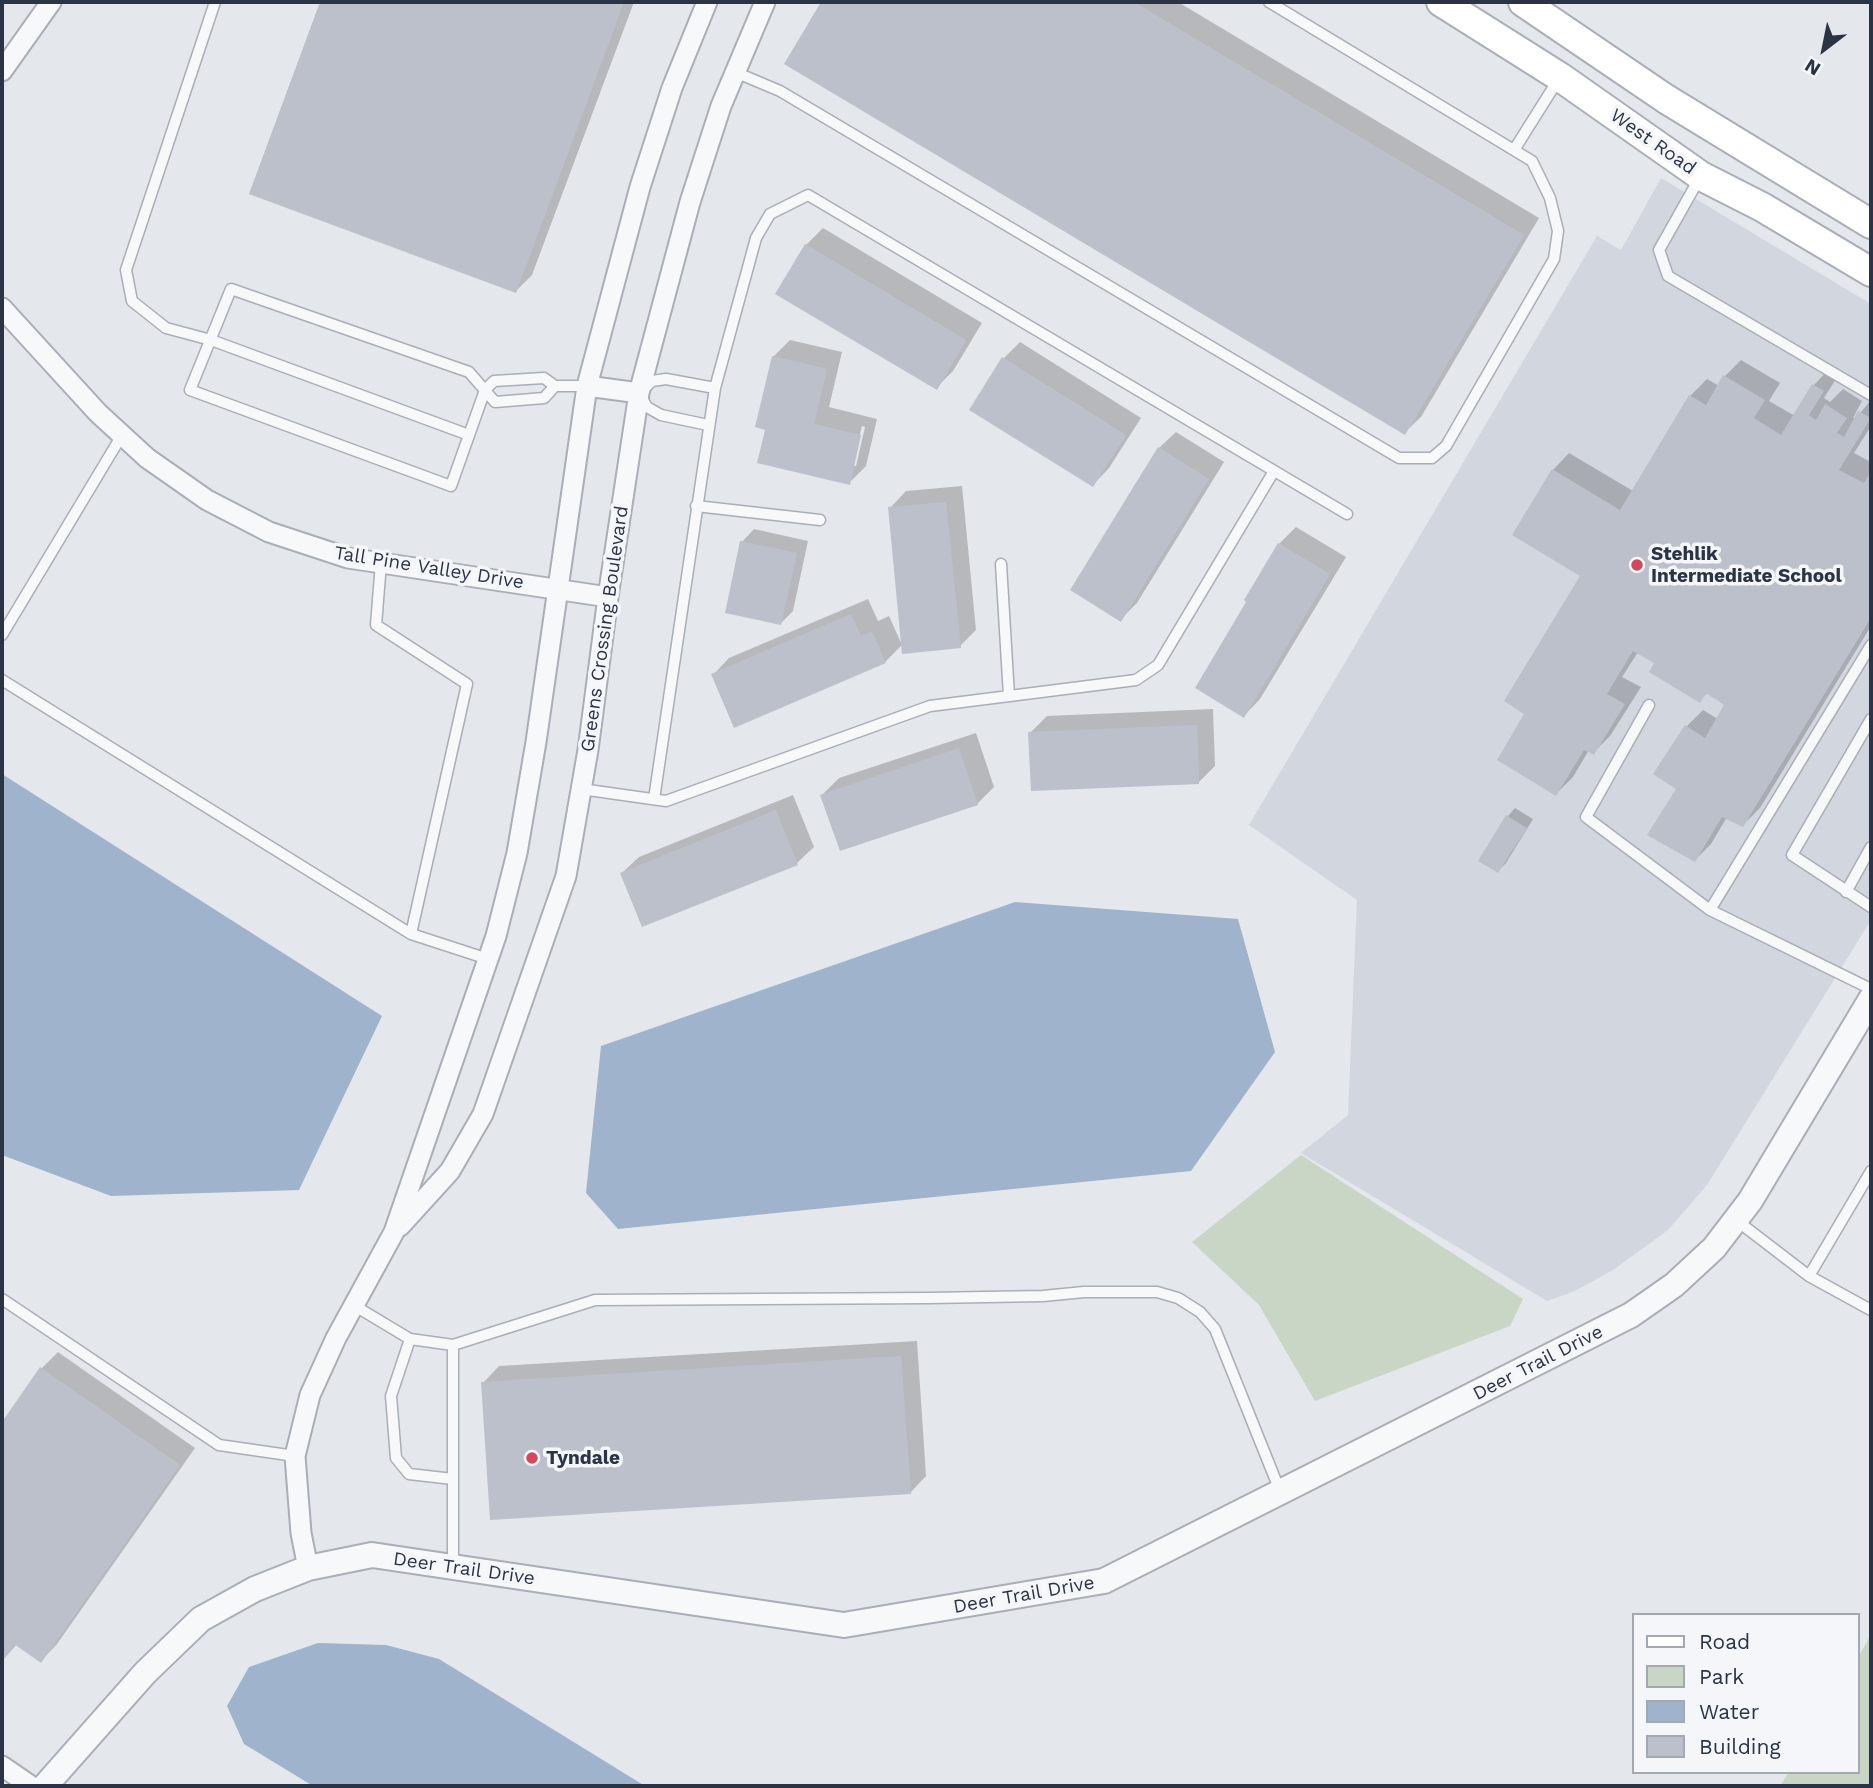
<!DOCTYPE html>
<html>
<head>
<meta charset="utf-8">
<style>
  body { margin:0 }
  #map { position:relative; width:1873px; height:1788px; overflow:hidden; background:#e4e7ec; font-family:"Work Sans",sans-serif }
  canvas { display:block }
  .frame { position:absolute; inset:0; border:4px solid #2b3445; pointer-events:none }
  .legend { position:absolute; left:1632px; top:1613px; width:228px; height:161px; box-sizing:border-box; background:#f4f6f9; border:2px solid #a4a8b1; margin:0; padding:9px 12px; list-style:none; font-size:21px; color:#2b3445 }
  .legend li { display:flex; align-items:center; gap:14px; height:35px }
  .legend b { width:35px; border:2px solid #a4a8b1 }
  .north { position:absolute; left:1789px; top:14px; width:70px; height:70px; -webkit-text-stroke:5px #f4f6f9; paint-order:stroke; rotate:212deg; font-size:19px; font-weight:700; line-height:28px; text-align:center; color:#2b3445 }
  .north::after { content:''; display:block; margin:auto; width:24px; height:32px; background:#2b3445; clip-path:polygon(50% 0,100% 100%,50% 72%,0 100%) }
</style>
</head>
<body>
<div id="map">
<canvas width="1873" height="1788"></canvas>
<div class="frame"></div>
<ul class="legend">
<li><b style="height:9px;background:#fff"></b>Road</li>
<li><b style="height:19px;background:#c9d6c5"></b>Park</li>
<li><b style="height:19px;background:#9fb4cc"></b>Water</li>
<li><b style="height:19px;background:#bbc0ca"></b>Building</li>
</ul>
<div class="north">N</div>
</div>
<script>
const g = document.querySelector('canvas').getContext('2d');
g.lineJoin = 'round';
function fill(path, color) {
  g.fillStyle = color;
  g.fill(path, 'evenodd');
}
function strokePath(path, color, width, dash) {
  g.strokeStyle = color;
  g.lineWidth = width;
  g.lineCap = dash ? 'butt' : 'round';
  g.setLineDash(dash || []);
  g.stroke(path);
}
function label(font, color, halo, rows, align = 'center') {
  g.font = font + ' "Work Sans",sans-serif';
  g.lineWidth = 7;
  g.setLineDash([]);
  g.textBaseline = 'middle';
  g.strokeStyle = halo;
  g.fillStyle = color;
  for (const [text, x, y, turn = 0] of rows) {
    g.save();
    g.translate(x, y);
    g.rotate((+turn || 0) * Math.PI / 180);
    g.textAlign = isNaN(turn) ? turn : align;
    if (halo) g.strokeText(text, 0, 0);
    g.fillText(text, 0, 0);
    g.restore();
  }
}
const built = new Path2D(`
  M1661,178l210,126v616l-164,265 -39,45 -55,40 -38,21 -28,10 -246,-148 47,-38 9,-215 -108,-75 348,-589 24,14z`);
const green = new Path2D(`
  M1301,1155l222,144 -13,27 -195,75 -56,-96 -67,-63z
  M1871,1635v151h-91l9,-14h68v-113z`);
const water = new Path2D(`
  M2,774l380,242 -83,174 -188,6 -109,-41z
  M1015,902l223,17 37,133 -84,119 -573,58 -32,-36 15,-147z
  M318,1643l68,2 53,14 206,127h-332l-69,-42 -17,-38 22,-39z`);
const shadow = new Path2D(`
  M322,2h312l-102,273 -16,16 -265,-98z
  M823,2h355l361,216 -118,199 -17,16 -618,-370z
  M823,228l159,95 -29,48 -17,17 -158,-95 28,-48z
  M790,340l52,12 -13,55 48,12 -11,47 -17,17 -81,-54 5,-72zM862,426l3,1 -9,39h-4z
  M1020,342l121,76 -32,50 -16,17 -90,-126z
  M1741,360l39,23 -11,18 26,15 19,-31 16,-17 9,6 -15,24 6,4 13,-13 19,12 -9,17h3l15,-18v26l-17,27 17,9v164l-111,182 -17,17 -16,-8 -16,27 -16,16 -16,-72 7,-61 17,-17 15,9 8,-14 -18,-13 -8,8 -43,-37 -19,-11 -16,25 19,10 -31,49 -17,17 -4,-3 -16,27 -17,17 -29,-80 55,-139 -29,-105 16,-17 64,38 57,-95 17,-17 12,7 6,-10z
  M1176,432l48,30 -87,141 -17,17 39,-172z
  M962,486l14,144 -16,16 -70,-138 16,-17z
  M1296,527l50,30 -86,142 -16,17 5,-115 -3,-1 33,-56z
  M754,529l54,12 -15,70 -12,12 -39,-81z
  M868,599l10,22 11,-5 13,29 -17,17 -172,13 16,-17z
  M1213,709l2,57 -16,16 -169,-49 17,-17z
  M976,733l18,54 -17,17 -155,-9 17,-17z
  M793,795l21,52 -17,16 -154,62 -21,-52 17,-16z
  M1515,808l18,11 -27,44 -8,8 10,-55z
  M917,1341l9,135 -16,17 -427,-110 16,-17z
  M58,1352l137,96 -138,196 -16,17 -24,-17 -15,17v-236l40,-57z`);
const building = new Path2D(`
  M320,2h304l-108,291 -267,-99z
  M821,2h313l390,233 -119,200 -621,-371z
  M805,244l161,96 -29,50 -162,-96z
  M772,356l55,13 -13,55 47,11 -11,50 -93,-22 8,-33 -10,-3z
  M1002,357l124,78 -33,52 -124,-77z
  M1723,375l42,25 -11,18 27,17 31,-51 12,7 -15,24 7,5 9,-16 22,14 -10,15 7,4 14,-26 13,7 -32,52 25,13 7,-12v147l-128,209 -21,-10 -27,45 -48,-27 29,-46 -23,-15 32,-49 20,13 19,-33 -18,-12 -6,10 -51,-31 5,-9 -21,-12 -26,43 18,10 -31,51 -10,-5 -28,46 -59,-36 27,-46 -20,-13 76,-125 -68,-41 40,-66 68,41 69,-115 17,10z
  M1158,447l51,32 -88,143 -51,-32z
  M946,502l15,146 -59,6 -14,-147z
  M740,541l57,12 -16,72 -56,-12z
  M1278,543l52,31 -86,144 -49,-30 51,-86 -2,-2z
  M851,614l10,22 11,-5 14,32 -152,65 -23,-54z
  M1197,725l2,59 -168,7 -3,-59z
  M959,748l19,57 -138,46 -20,-56z
  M776,810l22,55 -156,62 -22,-54z
  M1506,815l21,13 -29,45 -20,-12z
  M901,1356l10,138 -421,26 -9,-138z
  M40,1367l140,98 -139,198 -27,-19 -12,17v-239z`);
const service = new Path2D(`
  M215,2l-89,268 6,31 34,27 45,12 258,95
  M735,72l45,19 619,367h33l14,-12 108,-187 4,-28 -8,-33 -18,-37 -263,-159
  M1514,150l44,-70
  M1699,179l-40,71 9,26 203,119
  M555,386l-11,12 -49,4 -26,-30 -238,-83 -41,101 261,96 34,-96 9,-9 50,-3 11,8h32
  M708,425l-47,-10 -14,-8 -8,-14 13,-12 14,-2 49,9
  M696,506l124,14
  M381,563l-5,62 91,59 -56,250 77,25
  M1001,564l8,132
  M2,635l120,-200
  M2,680l409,254
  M1649,705l-63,112 124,93 161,79
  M1871,719l-79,136 79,52
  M581,789l85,12 264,-95 206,-26 22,-15 116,-194
  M654,799l61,-411 41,-150 14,-24 38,-19 539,319
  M1846,892l25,-45
  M1710,910l161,-265
  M1736,1220l73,56 62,34
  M1809,1276l62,-105
  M2,1299l217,146 76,11
  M355,1306l55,33 43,6 142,-45 334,-2 114,-2 41,-4h73l21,6 22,14 15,17 65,162
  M410,1339l-19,57 5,62 13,16 44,5
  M453,1565v-220`);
const minor = new Path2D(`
  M2,71l49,-69
  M2,308l96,105 49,45 60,42 62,32 79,26 260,39
  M587,386l52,7
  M400,1226l50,-55 33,-57 83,-238 22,-126 20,-153 31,-204 51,-191 31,-96 44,-104
  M308,1568l-7,-35 -6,-77 15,-61 26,-57 58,-106 102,-296 21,-83 19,-111 51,-356 53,-199 32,-99 35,-86
  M2,1766l29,20`);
const tertiary = new Path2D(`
  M45,1786l100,-113 56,-54 54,-30 53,-21 64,-13 472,70 260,-44 527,-266 43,-30 40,-37 36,-47 121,-202`);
const secondary = new Path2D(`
  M1441,2l119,75 141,99 61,31 109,65
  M1523,2l143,97 205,125`);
const markers = [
  [1637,565,7,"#d1495b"],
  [532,1458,7,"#d1495b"]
];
const streetNames = [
  ["West Road",1653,142,35],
  ["Tall Pine Valley Drive",429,568,9],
  ["Greens Crossing Boulevard",605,629,-82],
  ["Deer Trail Drive",1538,1363,-27],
  ["Deer Trail Drive",464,1569,8],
  ["Deer Trail Drive",1024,1595,-10]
];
const poiNames = [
  ["Stehlik",1651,554],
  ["Intermediate School",1651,576],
  ["Tyndale",546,1458]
];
fill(built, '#d2d6de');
fill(green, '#c9d6c5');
fill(water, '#9fb4cc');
fill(shadow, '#0003');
fill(building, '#bbc0ca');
strokePath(service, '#a9aeb7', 13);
strokePath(minor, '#a9aeb7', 23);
strokePath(tertiary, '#a9aeb7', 28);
strokePath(secondary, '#a9aeb7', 32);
strokePath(service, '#f7f8fa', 10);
strokePath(minor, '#f7f8fa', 19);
strokePath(tertiary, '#f7f8fa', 24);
strokePath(secondary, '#fff', 28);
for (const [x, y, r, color] of markers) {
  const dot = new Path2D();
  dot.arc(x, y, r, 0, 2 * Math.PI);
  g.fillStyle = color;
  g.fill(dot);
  strokePath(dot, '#f4f6f9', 2.5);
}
label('19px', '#2b3445', '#f4f6f9', streetNames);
label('bold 19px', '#2b3445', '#f4f6f9', poiNames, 'left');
</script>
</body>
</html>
